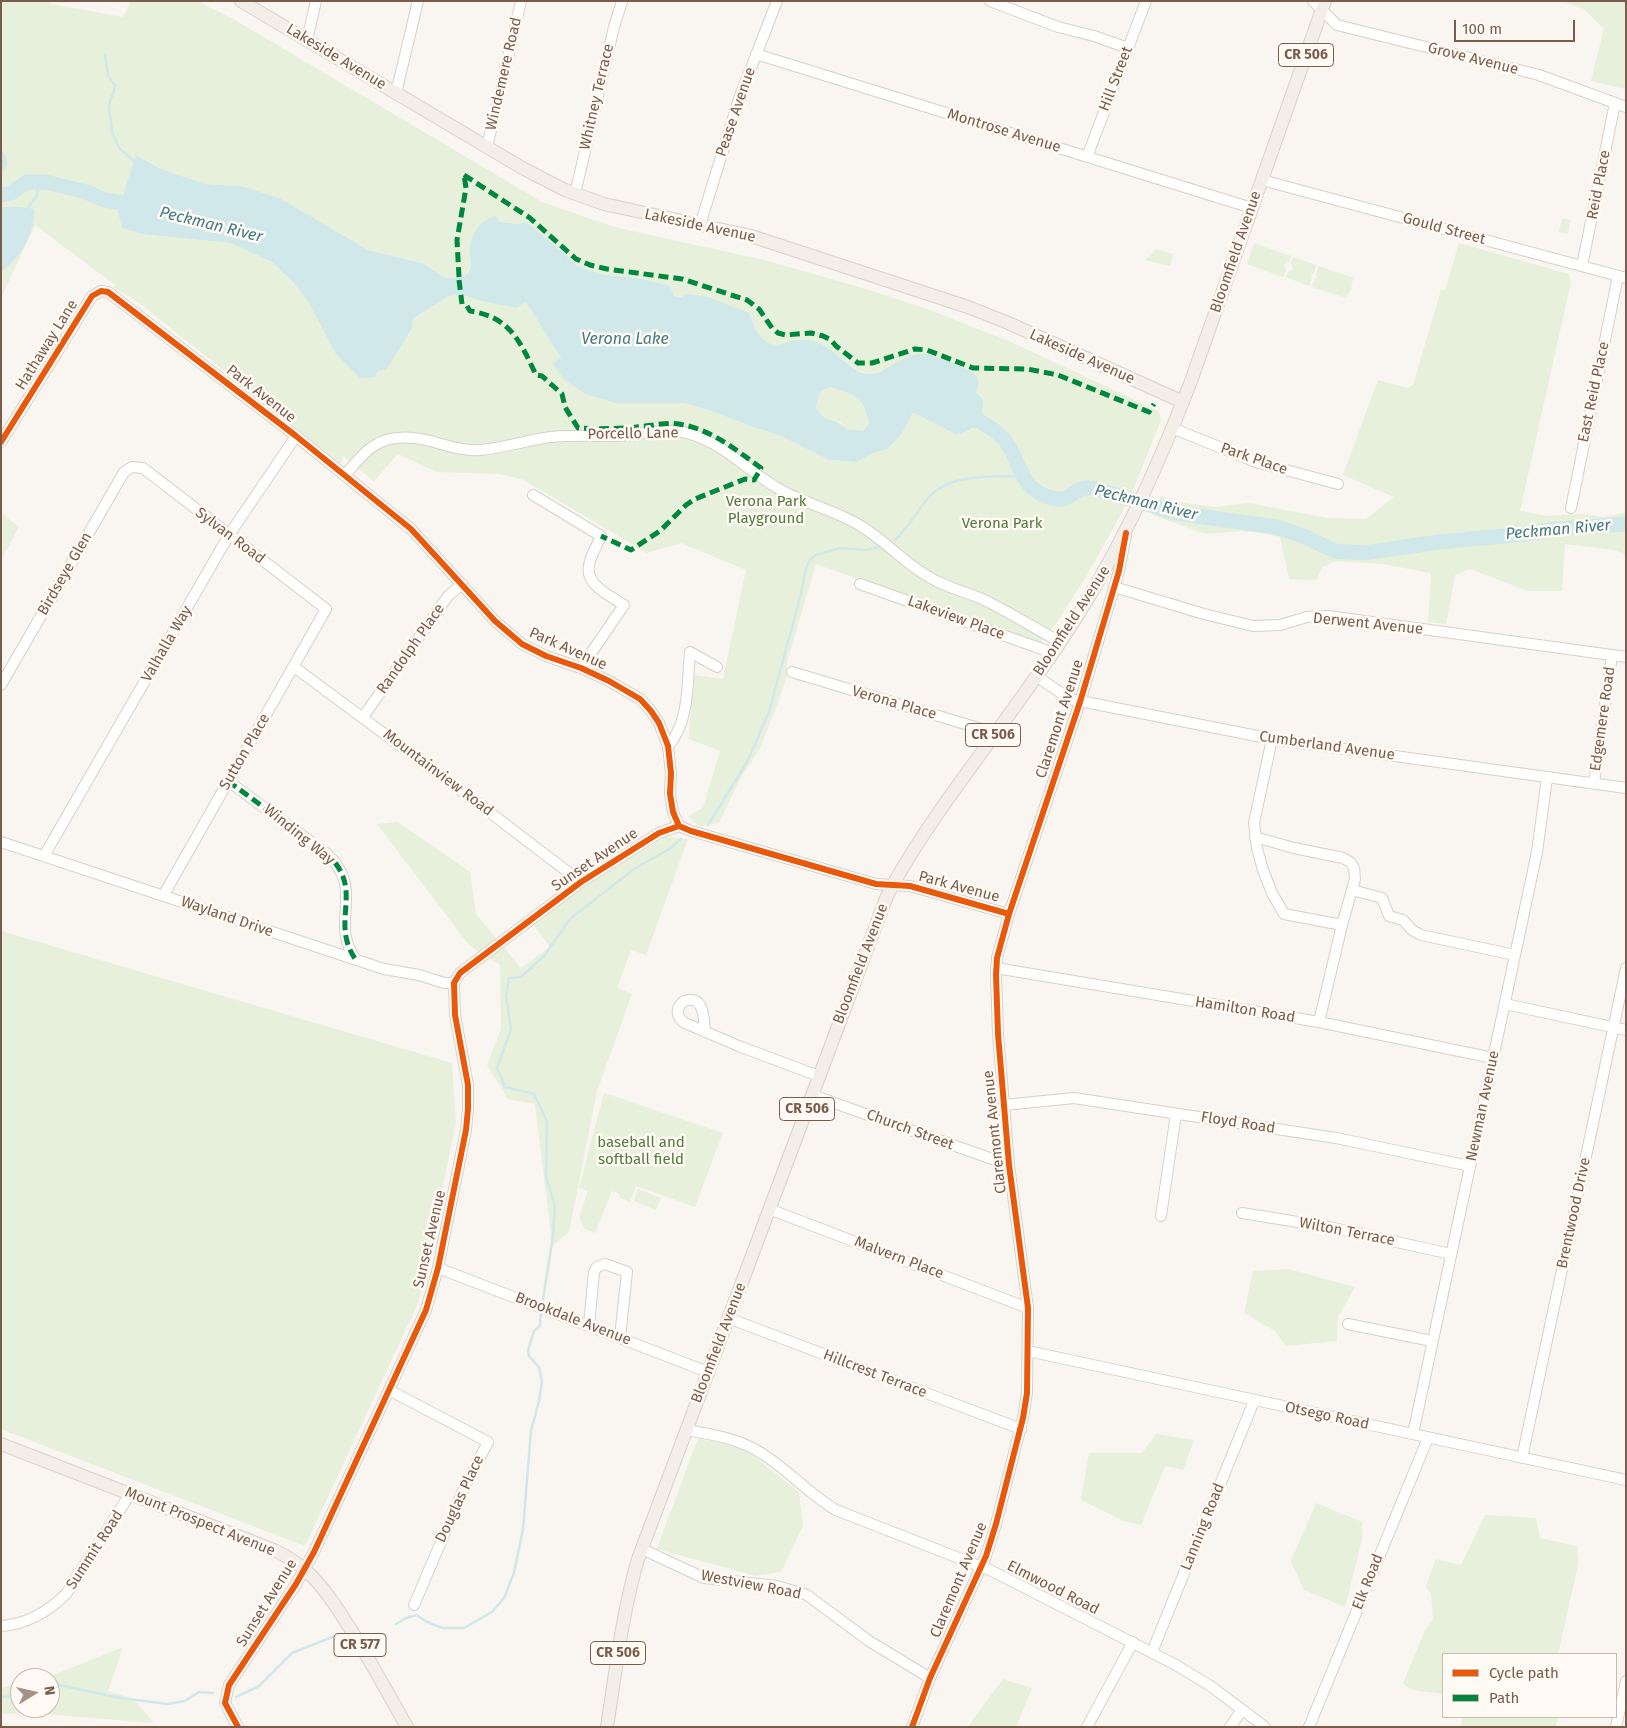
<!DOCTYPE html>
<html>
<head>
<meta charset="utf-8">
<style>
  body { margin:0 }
  #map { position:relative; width:1627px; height:1728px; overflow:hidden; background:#f9f5f0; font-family:"Fira Sans",sans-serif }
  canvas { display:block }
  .frame { position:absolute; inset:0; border:2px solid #7a5c4d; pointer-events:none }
  .legend { position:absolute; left:1442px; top:1653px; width:175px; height:65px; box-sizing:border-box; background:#fffaf3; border:1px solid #cabbb1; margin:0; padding:6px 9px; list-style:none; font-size:15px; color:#7a5c4d }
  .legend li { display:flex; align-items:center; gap:10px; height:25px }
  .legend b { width:25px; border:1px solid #cabbb1 }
  .north { position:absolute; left:10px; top:1668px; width:50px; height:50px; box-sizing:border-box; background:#fffaf3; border:1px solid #cabbb1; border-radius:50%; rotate:81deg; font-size:14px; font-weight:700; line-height:20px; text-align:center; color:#7a5c4d }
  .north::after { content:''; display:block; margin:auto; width:18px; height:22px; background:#a69286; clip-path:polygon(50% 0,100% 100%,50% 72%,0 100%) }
  .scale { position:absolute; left:1454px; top:20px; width:121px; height:22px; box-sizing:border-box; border:2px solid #7a5c4d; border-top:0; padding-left:6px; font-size:15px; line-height:18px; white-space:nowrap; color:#7a5c4d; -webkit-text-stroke:4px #fffaf3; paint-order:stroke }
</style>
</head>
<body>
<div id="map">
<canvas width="1627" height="1728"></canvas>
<div class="frame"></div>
<ul class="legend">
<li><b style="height:6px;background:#e8590c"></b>Cycle path</li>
<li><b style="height:6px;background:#00873e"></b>Path</li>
</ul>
<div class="north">N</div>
<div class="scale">100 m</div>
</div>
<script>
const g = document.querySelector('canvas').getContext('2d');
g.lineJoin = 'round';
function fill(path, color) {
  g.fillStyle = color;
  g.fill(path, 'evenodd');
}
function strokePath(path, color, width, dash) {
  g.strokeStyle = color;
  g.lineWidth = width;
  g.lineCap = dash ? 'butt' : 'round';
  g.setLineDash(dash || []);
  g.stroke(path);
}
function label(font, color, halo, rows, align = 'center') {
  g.font = font + ' "Fira Sans",sans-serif';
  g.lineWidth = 5;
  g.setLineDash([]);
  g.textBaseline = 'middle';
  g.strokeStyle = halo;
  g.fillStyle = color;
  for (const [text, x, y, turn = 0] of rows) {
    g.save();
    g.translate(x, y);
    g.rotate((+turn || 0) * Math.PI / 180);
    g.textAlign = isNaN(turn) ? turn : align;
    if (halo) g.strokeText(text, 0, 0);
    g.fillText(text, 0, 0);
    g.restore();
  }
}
const green = new Path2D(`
  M1,1h50v3l72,13 8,-16h66l38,19 307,182 72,25 154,34 95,27 67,22 81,32 148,69 2,9 -26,65 -15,31 -33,59 -30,47 -17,22 -224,-80 -27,91 -3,11 3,3 -12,36 -17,43 -21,33 -20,42 -20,3 -11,-10 15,-8 17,-57 -31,-12 4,-64 30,4 23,-109 -65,-27 -34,10 -123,-73 -25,-6 -62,-2 -39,-18 -24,27 -31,-25 -2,8 -203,-162 -24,-14 1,-3 -80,-60 -34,73zM137,155l26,15 43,14 35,2 83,39 44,25 54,13 24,15 18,-1c8,-9 7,-18 6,-30l26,-31 4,6 18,2 9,-2 51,44 22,8 43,5 27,7 3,10 76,17c8,18 9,28 29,33l9,-4 50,13 13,13 21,6 13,-4 20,-12 28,-4 10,5 37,24 -3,9 6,4c4,18 -5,37 -25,39l-44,-24 -12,24 -15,15 -13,3 -17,9 -27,-2 -50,-25 -23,-7 -47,-18 -25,-7h-68l-64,-38 9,-7 -35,-56 -10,6 -35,-7 -18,-6 -15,1 -35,24 -35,51 -69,-68 -16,-21 -21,-20 -42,-19 -89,-9 -19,-6z
  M1560,1h66l-1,88 -34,-8 13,-52 -20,-20z
  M1562,218l9,2 -3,14 -9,-2z
  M1254,243l37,13 -2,6 -5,3 2,6 -3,6 -36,-13z
  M1459,243l110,31 2,8 -51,229 28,5 34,-2 22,3 20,-4 2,-6v48l-11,-5 -50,-6 -3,47h-34l-58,-22 -15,6 -9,49 -18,-2 3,-49 -48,-9 -47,-3 -14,6 -5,13 -28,-1 -9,-42 -18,-4 -21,-2 -35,3 -54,-19 9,-19 15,6 41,5 32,-4 78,15 39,1 28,-22 -51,-22 35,-95 30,8 5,-3 28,-95h4z
  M1156,249l17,5 -3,12 -25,-6z
  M1293,257l23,8 -2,8 -3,2 1,3 -3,8 -23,-9 2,-5 5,-3 -2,-6z
  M1319,266l34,12 -2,11 -5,9 -34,-11 2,-8 3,-2 -1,-3z
  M830,387c25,8 32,7 39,35l-5,10 -18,-3 -5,-6 -14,-3 -7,-6 -4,-7 4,-15z
  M1,513l18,14 -18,33z
  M398,822l72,50 6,42 45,54 29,-21 -16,-22 54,-41 77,-47 23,2 -42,116 -15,-5 -14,38 15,6 -35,97 -28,141 -19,15 1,-14 -16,-129 -27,-5 -21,-34 14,-36 -1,-64 -31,-20 -92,-121z
  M1,931l451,132 4,60 -37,178 -114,245 -304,-117z
  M604,1093l119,40 -28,74 -59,-21 -6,16 -11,-5 1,-3 -8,-3 -17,42 -10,-4 -6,-12 9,-26 -9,-3z
  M638,1189l23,9 -5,12 -22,-9z
  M1288,1269l67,18 -17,30 -1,24 -51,5 -11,-15 -31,-18 9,-42z
  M1156,1434l38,6 -11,30 -18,-4 -24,59 -17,-4 -43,-21 8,-47h53z
  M698,1438l35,8 18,8 48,38 4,34 -22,46 -25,4 -99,-27z
  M1316,1503l46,19v17l-17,68 -41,-17 -13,-29z
  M1485,1515l51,3 4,20 37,8 2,15 -21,93h-115v40l-30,-4 -10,-6 22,-54 8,-12 -2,-24 -5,-8 10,-27 25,6z
  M123,1647l-15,44 25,8 21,24 -123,-10 -30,1v-26l19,-5v25h30v-30h-10l16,-4z
  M1003,1679l29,9 -16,39h-47l2,-5z
  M1463,1717h96l-4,10h-95z`);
const water = new Path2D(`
  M1,149c7,9 10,16 0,23z
  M136,155l27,15 43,14 35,2 38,12 89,52 54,13 24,15 18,-1c11,-11 5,-16 6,-29 1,-15 12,-29 26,-32l4,6 18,2 9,-2 51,44 22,8 43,5 27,7 4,10 7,2 5,-4 22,3 41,16c8,18 9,28 29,33 21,-11 43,-7 60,10 10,8 18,18 33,18 7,0 15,-6 21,-9 29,-18 36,-12 65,0 9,4 20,7 22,18l-3,9c14,11 2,15 9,27l-5,9c-8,-3 -14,6 -23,7l-44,-23 -12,23 -15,15 -13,3 -17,9 -27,-2 -50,-25 -23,-7 -47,-18 -25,-7h-68l-31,-9 -20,-14 -13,-16 9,-6 -35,-56 -10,6 -35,-7 -18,-6 -14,1 -36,23 -1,9 -25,41 -9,2 -3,6 -15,1 -24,-24 -27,-51 -16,-21 -21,-20 -42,-19 -89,-9 -19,-6 -4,-17zM830,387c25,8 32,7 39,35l-5,9 -18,-2c-11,-13 -20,-3 -30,-22l4,-15z
  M19,207l15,2c2,23 -14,49 -33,63v-65z`);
const stream = new Path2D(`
  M105,54l3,22 7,9 -1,6 -4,10 -1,6 3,25 8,17 15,13
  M28,208l9,-13 2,-13
  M895,540c15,-14 21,-28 34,-43 22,-24 63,-20 93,-21
  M708,825l40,-65 21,-48 32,-118 5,-26 4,-8 6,-5 24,-7 27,2 15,-4
  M542,1306l11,-70 2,-30 -9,-30 1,-54 -13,-28 -29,-7 -8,-19 14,-39 -5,-33 3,-18 12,-1 23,-21 26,-37 64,-50 37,-21 10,-9
  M396,1624l10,-6 11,-3 8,6 17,7h22l28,-16 12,-14 10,-25 9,-44 8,-98 8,-30 3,-19 -3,-15 -10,-11 -1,-6 6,-19 6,-5 1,-15
  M50,1683l65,14 52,7 18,-3 14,-9 14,1
  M1,1697l19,-1
  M236,1697l23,-11 33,-33 48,-19`);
const river = new Path2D(`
  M1,195l10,-2 16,-11h19l40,10 19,8 36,6
  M964,412c12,8 29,15 39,26 20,23 14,54 54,61 13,3 17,-13 35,-11l85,25 99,14 25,8 34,16 29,2 75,-11 86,-8 31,-5 70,-5`);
const minor = new Path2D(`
  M990,1l68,26 36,9 34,12
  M1313,1l24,24 202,50 87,32
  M307,40l9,-39
  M756,54l496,154
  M396,93l22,-92
  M487,147l34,-146
  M1087,157l59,-156
  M1262,180l364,98
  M575,194l39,-167 8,-26
  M700,225l39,-126 38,-98
  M1582,266l33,-163
  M1172,428l84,34 82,22
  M1,442l91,-146 9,-5 7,1 188,144 115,93 84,92 27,23 24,12 35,12 28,13 31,18 11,12 8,12 9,23 3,27 -1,21 3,18 6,14 12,5 185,53 34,2 99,28
  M345,475c8,-9 17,-21 27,-28 20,-14 47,-10 69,-3 13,4 25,7 39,6 24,-2 47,-10 70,-13 22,-2 43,-1 64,-1 21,0 42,-7 63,-5 42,6 67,38 102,58 26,15 55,21 80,36 26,15 45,38 70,52 16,10 34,14 51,21 28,13 54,30 80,44
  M533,495l68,41c-4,10 -11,20 -12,30 -4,19 22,30 35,39l-43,63
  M1571,508l47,-232
  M860,584l193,69
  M1114,587l90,27 49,12 27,-1 27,-8 21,-1 298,41
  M294,667l177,131 110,84
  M792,672l203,61
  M1036,676l34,23 202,40 354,49
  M1,685l123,-213 8,-5 11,1 183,141 -163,287
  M363,717l85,-121 14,-12
  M1272,739l-18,84 3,25 6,22 9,23 12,21 58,11
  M668,746c22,-24 19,-64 22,-94l27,15
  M228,781l98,72c41,37 2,68 30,107
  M1594,783l18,-128
  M1255,837l39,11 49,10 7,4 4,6 1,11 -13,46 -23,97
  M1,842l383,127 35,6 25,8h10
  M44,856l185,-321 67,-99
  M1352,890l30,8 7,18 14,4 9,10 9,5 94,20
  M996,968l323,54 174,36
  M1505,1004l121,26
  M705,1032c-1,-14 -1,-38 -21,-31 -9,7 -8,16 1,22l56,24 78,29
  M812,1095l197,70
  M1004,1105l70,-7 262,40 134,28
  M769,1209l259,99
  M1242,1213l87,14 122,27
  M1161,1216l15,-102
  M438,1268l270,104
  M728,1318l293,111
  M1348,1324l84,17
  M589,1325l5,-53 3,-5 8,-3 22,8 -7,65
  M1028,1351l598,129
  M389,1390l99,52 -24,46 -50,117
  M687,1430c23,4 48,8 69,20 29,16 51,43 80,60l156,61 184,94 36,22 53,40
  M1413,1434l124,-582 10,-74
  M1522,1458l104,-490
  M642,1549l62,29 73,8 30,9 62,46 61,37
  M1,1626c26,-2 47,-14 65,-32l64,-100
  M1152,1652l102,-251
  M238,1727l-13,-24 4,-18 67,-101 18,-32 112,-242 12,-42 28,-138 2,-21v-24l-13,-70 -1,-32 6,-10 121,-91 78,-49 20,-7
  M912,1727l18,-49 56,-122 10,-32 27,-106 4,-25 1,-85 -19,-143 -11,-131 -2,-59 1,-17 12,-44 71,-212 39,-131 7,-36
  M1087,1727l46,-85
  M1230,1727l12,-17
  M1309,1727l119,-289
  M1616,1727l10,-46`);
const major = new Path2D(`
  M241,1l283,168 41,21 39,14 147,32 217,71 38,15 177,80
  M1,1444l263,102c14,5 28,13 40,23 20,17 35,42 49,64 19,31 36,62 54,94
  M607,1727c9,-57 15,-113 31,-168l249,-663c20,-39 45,-75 71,-111 34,-47 69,-94 101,-141 57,-84 96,-170 132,-263l134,-380`);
const quiet = new Path2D(`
  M464,175l66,43 46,41 14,6 17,4 75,10 65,21 12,9 13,19 6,5 7,2 26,-2 12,3 8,4 5,6 22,17h14l43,-14 12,1 46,18 54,1 31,6 91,37 5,-8
  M459,277l-2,-37 9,-52 -2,-13
  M459,280l3,24
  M467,306l3,5c40,6 50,30 66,64l6,1 20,18 3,13 13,21c20,1 39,1 59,-1 14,-1 28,-5 42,-3 32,5 57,26 82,44l-7,12 -9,-1 -50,20 -9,6 -26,26 -29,19 -30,-14
  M228,781l98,72c41,37 2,68 30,107`);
const cycleway = new Path2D(`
  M1,442l91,-146 9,-5 7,1 188,144 115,93 84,92 27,23 24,12 35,12 28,13 31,18 11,12 8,12 9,23 3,27 -1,21 3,18 6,14 12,5 185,53 34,2 99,28
  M238,1727l-13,-24 4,-18 67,-101 18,-32 112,-242 12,-42 28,-138 2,-21v-24l-13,-70 -1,-32 6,-10 121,-91 78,-49 20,-7
  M912,1727l18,-49 56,-122 10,-32 27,-106 4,-25 1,-85 -19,-143 -11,-131 -2,-59 1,-17 12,-44 71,-212 39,-131 7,-38`);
const shields = [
  [1306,55,55],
  [993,735,55],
  [807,1109,55],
  [360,1645,52],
  [618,1653,55]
];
const shieldNames = [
  ["CR 506",1306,55],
  ["CR 506",993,735],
  ["CR 506",807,1109],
  ["CR 577",360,1645],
  ["CR 506",618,1653]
];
const streetNames = [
  ["Lakeside Avenue",336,57,31],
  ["Grove Avenue",1473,59,14],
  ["Windemere Road",504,74,-77],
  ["Hill Street",1116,79,-69],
  ["Whitney Terrace",597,97,-77],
  ["Pease Avenue",736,112,-71],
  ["Montrose Avenue",1004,131,17],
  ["Reid Place",1599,185,-79],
  ["Lakeside Avenue",700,226,12],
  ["Gould Street",1444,229,15],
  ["Bloomfield Avenue",1236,252,-71],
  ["Hathaway Lane",47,345,-58],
  ["Lakeside Avenue",1082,357,24],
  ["East Reid Place",1594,392,-78],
  ["Park Avenue",261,394,38],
  ["Porcello Lane",633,434,-1],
  ["Park Place",1254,459,19],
  ["Sylvan Road",230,536,37],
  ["Birdseye Glen",65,574,-60],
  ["Lakeview Place",956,618,20],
  ["Bloomfield Avenue",1072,621,-57],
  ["Derwent Avenue",1368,624,6],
  ["Valhalla Way",167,644,-60],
  ["Randolph Place",411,649,-55],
  ["Park Avenue",568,649,24],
  ["Verona Place",894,703,16],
  ["Claremont Avenue",1060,719,-72],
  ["Edgemere Road",1603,719,-82],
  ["Cumberland Avenue",1327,746,8],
  ["Sutton Place",245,752,-60],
  ["Mountainview Road",438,773,37],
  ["Winding Way",299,835,39],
  ["Sunset Avenue",595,860,-34],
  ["Park Avenue",959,887,15],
  ["Wayland Drive",227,917,19],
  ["Bloomfield Avenue",861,964,-69],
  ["Hamilton Road",1245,1010,9],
  ["Newman Avenue",1483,1106,-78],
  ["Floyd Road",1238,1123,9],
  ["Church Street",910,1130,20],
  ["Claremont Avenue",995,1132,-96],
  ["Brentwood Drive",1574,1213,-78],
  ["Wilton Terrace",1347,1232,11],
  ["Sunset Avenue",430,1239,-77],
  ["Malvern Place",899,1258,21],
  ["Brookdale Avenue",573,1319,21],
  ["Bloomfield Avenue",719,1343,-69],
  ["Hillcrest Terrace",875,1374,21],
  ["Otsego Road",1327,1416,12],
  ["Douglas Place",460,1499,-65],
  ["Mount Prospect Avenue",200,1522,22],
  ["Lanning Road",1203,1527,-68],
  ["Summit Road",95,1550,-57],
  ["Claremont Avenue",959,1580,-67],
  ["Elk Road",1368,1582,-68],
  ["Westview Road",751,1585,11],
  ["Elmwood Road",1053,1588,27],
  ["Sunset Avenue",267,1603,-58]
];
const parkNames = [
  ["Verona Park",766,502],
  ["Playground",766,519],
  ["Verona Park",1002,524],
  ["baseball and",641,1143],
  ["softball field",641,1160]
];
const waterNames = [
  ["Peckman River",211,225,14],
  ["Verona Lake",625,340],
  ["Peckman River",1146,503,14],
  ["Peckman River",1558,530,-5]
];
fill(green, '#e7f0db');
fill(water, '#d0e8ea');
strokePath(stream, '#d0e8ea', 2.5);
strokePath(river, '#d0e8ea', 15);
strokePath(minor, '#d7d1cb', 12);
strokePath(major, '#dad1cc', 14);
strokePath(minor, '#fefefd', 10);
strokePath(major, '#f3eee8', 12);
strokePath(quiet, '#00873e', 5, [10, 5]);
strokePath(cycleway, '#e8590c', 6);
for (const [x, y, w] of shields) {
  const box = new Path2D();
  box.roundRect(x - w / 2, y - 11.5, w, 23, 4);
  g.fillStyle = '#fffaf3';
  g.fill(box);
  strokePath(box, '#7a5c4d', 1);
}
label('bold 14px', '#7a5c4d', null, shieldNames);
label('15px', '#7a5c4d', '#fffaf3', streetNames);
label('15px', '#537a41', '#fffaf3', parkNames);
label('italic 16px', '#437c86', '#fffaf3', waterNames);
</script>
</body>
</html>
